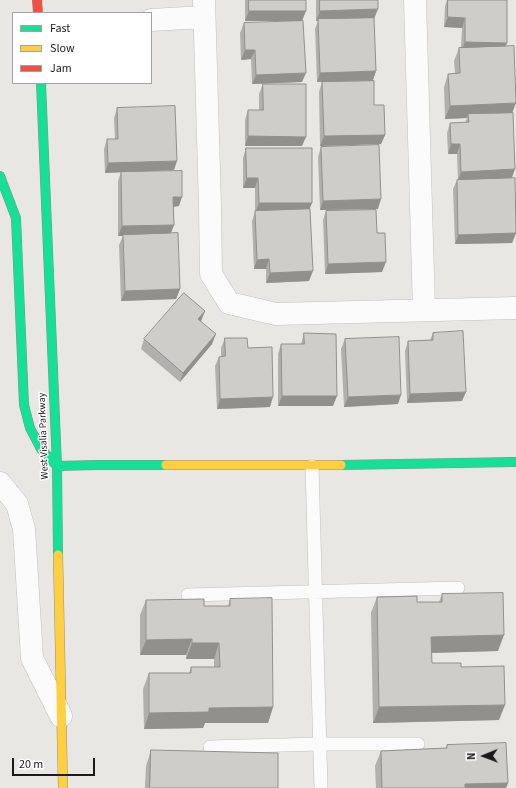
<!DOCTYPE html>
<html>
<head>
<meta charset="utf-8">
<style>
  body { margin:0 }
  #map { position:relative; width:516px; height:788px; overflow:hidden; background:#e9e7e3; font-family:"Source Sans 3",sans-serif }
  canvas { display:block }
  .legend { position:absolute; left:12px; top:12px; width:140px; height:72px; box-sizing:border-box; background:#fff; border:1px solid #a3a3a3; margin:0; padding:5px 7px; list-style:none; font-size:12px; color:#1a1a1a }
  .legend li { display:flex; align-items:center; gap:8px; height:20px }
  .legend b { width:20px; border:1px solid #a3a3a3 }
  .north { position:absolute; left:464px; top:736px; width:40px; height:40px; -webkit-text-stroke:3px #fff; paint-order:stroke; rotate:269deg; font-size:11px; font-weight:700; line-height:16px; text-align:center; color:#1a1a1a }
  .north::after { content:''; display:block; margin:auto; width:14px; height:18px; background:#1a1a1a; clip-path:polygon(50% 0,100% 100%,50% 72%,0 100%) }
  .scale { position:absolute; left:12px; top:758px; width:83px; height:18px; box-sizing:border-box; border:2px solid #1a1a1a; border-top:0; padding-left:5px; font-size:12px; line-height:14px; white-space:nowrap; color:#1a1a1a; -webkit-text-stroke:3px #fff; paint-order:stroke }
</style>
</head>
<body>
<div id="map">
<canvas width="516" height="788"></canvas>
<ul class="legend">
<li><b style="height:5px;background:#16e098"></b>Fast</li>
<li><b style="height:5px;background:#ffcf43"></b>Slow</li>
<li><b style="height:5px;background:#f24e42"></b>Jam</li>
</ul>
<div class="north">N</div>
<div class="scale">20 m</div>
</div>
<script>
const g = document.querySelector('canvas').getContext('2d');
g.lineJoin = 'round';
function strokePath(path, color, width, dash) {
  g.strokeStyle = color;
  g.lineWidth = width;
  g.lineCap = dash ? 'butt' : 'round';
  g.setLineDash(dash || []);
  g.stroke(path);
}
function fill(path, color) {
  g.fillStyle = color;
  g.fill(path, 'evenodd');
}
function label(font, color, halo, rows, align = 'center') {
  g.font = font + ' "Source Sans 3",sans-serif';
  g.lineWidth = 3;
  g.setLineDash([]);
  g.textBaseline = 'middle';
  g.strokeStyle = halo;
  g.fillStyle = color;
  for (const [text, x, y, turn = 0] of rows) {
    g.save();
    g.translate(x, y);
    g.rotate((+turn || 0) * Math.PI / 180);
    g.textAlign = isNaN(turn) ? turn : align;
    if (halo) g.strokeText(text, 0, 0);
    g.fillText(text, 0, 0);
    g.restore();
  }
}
const lane = new Path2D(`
  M312,466l9,322
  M188,595l270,-7
  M210,747l110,-3h98`);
const street = new Path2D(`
  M204,0l6,206 1,68 18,29 47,11 240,-6
  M415,0l9,310
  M151,20l53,-3
  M0,483l17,21 7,25 8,129 29,58`);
const fast = new Path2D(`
  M41,83l16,383 1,89
  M0,176l16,42 8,187 6,23 11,21 16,17 40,-1h69
  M341,465l175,-3`);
const slow = new Path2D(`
  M166,465h175
  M58,555l5,233`);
const jam = new Path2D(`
  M37,0l1,13`);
const wall = new Path2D(`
  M245,0h61l-4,21h-57z
  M316,0h62l-4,19 2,52 -3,9 1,25 11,30 -4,9 -61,2 -1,-54 3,-10h-5l-2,-53 3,-8h-2z
  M447,0h60l-2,46 7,67 3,56 -3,9 4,55 -4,10 -57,1 -2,-55 4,-9h1l-1,-26h-9l-1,-21 3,-10h15l2,-5 -22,1 -1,-32 4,-13 7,-1 -1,-12 5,-13h2l1,-20 -18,-1 1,-21z
  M244,23l58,59 -50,2 -1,-25 -10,1 -1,-27z
  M263,84l39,62h-57v-26l3,-10h11v-16z
  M117,108l57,62 -30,1 35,35 -6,1 1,18 -3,8 9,56 -4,10 -55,2 -2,-56 4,-9h-5v-55l3,-9 -16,1 -1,-24 3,-10h8l-1,-21z
  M321,147l57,62 -58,1 -2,-53z
  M246,148l64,61 -1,72 -43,2v-14h-12l-2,-48 3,-9v-24h-12v-30z
  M326,211l56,61 -57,2 -2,-54z
  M205,311l-4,10 11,23 -32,38 -39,-33 3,-10z
  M304,333l29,73h-55v-52l3,-10h20z
  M433,333l29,68 -55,2 -2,-52 3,-10 22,-1z
  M225,338l23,10 22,59 -53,2 -2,-43 4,-9h2v-9z
  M345,339l53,65 -54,3 -3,-58z
  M442,594l56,57 -66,2v10l29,4 38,53 -126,3 -2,-110 6,-16 40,5h22z
  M230,599l43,108 -5,16h-63l-2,5 -59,1 -1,-40 6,-16h40l2,-6h23v-8h-28v-4h-46v-40l6,-15 58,6h24z
  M447,745l61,38 -2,5h-130l-1,-22 6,-15 65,-3z
  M151,750l127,38h-133l1,-22z`);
const shadedWall = new Path2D(`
  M378,9l-4,10h-56v2h-2l4,-10z
  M249,11h57l-4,10h-57z
  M448,17l17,1 -3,10 -18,-1z
  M465,42l42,1 -4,9h-42z
  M245,50h10l-4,9 -10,1z
  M376,71l-3,9 -56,2 3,-9z
  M306,73l-4,9 -50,2 4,-9z
  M516,103l-5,13 -43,-2 -1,4 -22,1 5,-13z
  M385,135l-4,9 -61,2 4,-10z
  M248,136l58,1 -4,9h-57z
  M451,144h9l-3,10h-9z
  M177,161l-3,9 -69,3 3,-10z
  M515,169l-4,10 -53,2 3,-9z
  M247,178h11l-3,10h-12z
  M173,197h9l-3,9 -9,1z
  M381,199l-3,10 -58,1 3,-9z
  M259,203h53l-4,10h-53z
  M174,225l-4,10 -52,1 4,-10z
  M516,233l-4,10 -57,1 3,-9z
  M269,259l-3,10h-12l3,-9z
  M386,262l-4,10 -57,2 3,-10z
  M313,271l-4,10 -43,2 4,-10z
  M180,289l-4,10 -55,2 4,-10z
  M205,311l-4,10 -6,8 3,-10z
  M216,334l-4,10 -32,38 3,-9z
  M466,392l-4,9 -55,2 3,-9z
  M401,395l-3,9 -54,3 4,-10z
  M282,396h55l-4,10h-55z
  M273,397l-3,10 -53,2 3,-10z
  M504,635l-6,16 -72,2 5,-16z
  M192,639l-6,16h-46l6,-15z
  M192,643h27l-5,16h-28z
  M505,705l-6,15 -126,3 6,-16z
  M273,707l-5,16h-63l-2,5 -59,1 5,-16 60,-5z
  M508,783l-2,5h-42l1,-4z`);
const building = new Path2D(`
  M249,0h57v11h-57z
  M320,0h58v9l-58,2z
  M448,0h59v43l-42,-1v-24l-17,-1z
  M374,18l2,53 -56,2 -2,-54z
  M303,21l3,52 -50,2 -1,-25h-10l-1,-27z
  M514,46l2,57 -66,3 -2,-32 12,-1 -1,-25z
  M374,81v24h10l1,30 -61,1 -2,-54z
  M263,84h43v53l-58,-1v-26h15z
  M175,106l2,55 -69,2 -1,-24h11l-1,-31z
  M513,113l2,56 -54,3 -1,-28h-9l-1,-21 19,-1 -1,-8z
  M379,145l2,54 -58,2 -2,-54z
  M246,148h66v55h-53l-1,-25h-11z
  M182,171v26h-9l1,28 -52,1 -1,-54z
  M515,178l1,55 -58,2 -1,-55z
  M310,209l3,62 -43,2 -1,-14 -12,1 -2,-49z
  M376,210l1,23h8l1,29 -58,2 -2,-53z
  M178,233l2,56 -55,2 -2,-56z
  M184,293l21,18 -7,8 18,15 -33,39 -39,-34z
  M463,331l3,61 -56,2 -2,-53 25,-1v-7z
  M304,333l32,1 1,62h-55l-1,-52h23z
  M399,337l2,58 -53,2 -3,-58z
  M225,338h22l1,10 24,-1 1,50 -53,2 -1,-42 6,-1z
  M503,593l1,42 -73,2 1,26h29v4l43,-1 1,39 -126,2 -2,-110 40,-1v6h25v-8z
  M272,598l1,109 -64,1v4l-60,1v-40h42v-6h29l-1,-24h-27v-4l-46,1v-40l58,-1v7h26v-7z
  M506,743l2,40 -43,1v4h-83l-1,-37 66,-3v-3z
  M151,750l127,3v35h-128z`);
const streetNames = [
  ["West Visalia Parkway",44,436,-92]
];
strokePath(lane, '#c1c0bf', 14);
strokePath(street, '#c1c0bf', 23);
strokePath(fast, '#90917c', 10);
strokePath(slow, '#90917c', 10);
strokePath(jam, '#90917c', 10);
strokePath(lane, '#fcfbfb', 13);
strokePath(street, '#fcfbfb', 22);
strokePath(fast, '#16e098', 9);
strokePath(slow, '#ffcf43', 9);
strokePath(jam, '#f24e42', 9);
fill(wall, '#b2b0ae');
fill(shadedWall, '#91908d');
fill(building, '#cfcdca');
strokePath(building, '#91908d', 1);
label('10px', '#1a1a1a', '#fff', streetNames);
</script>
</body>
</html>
